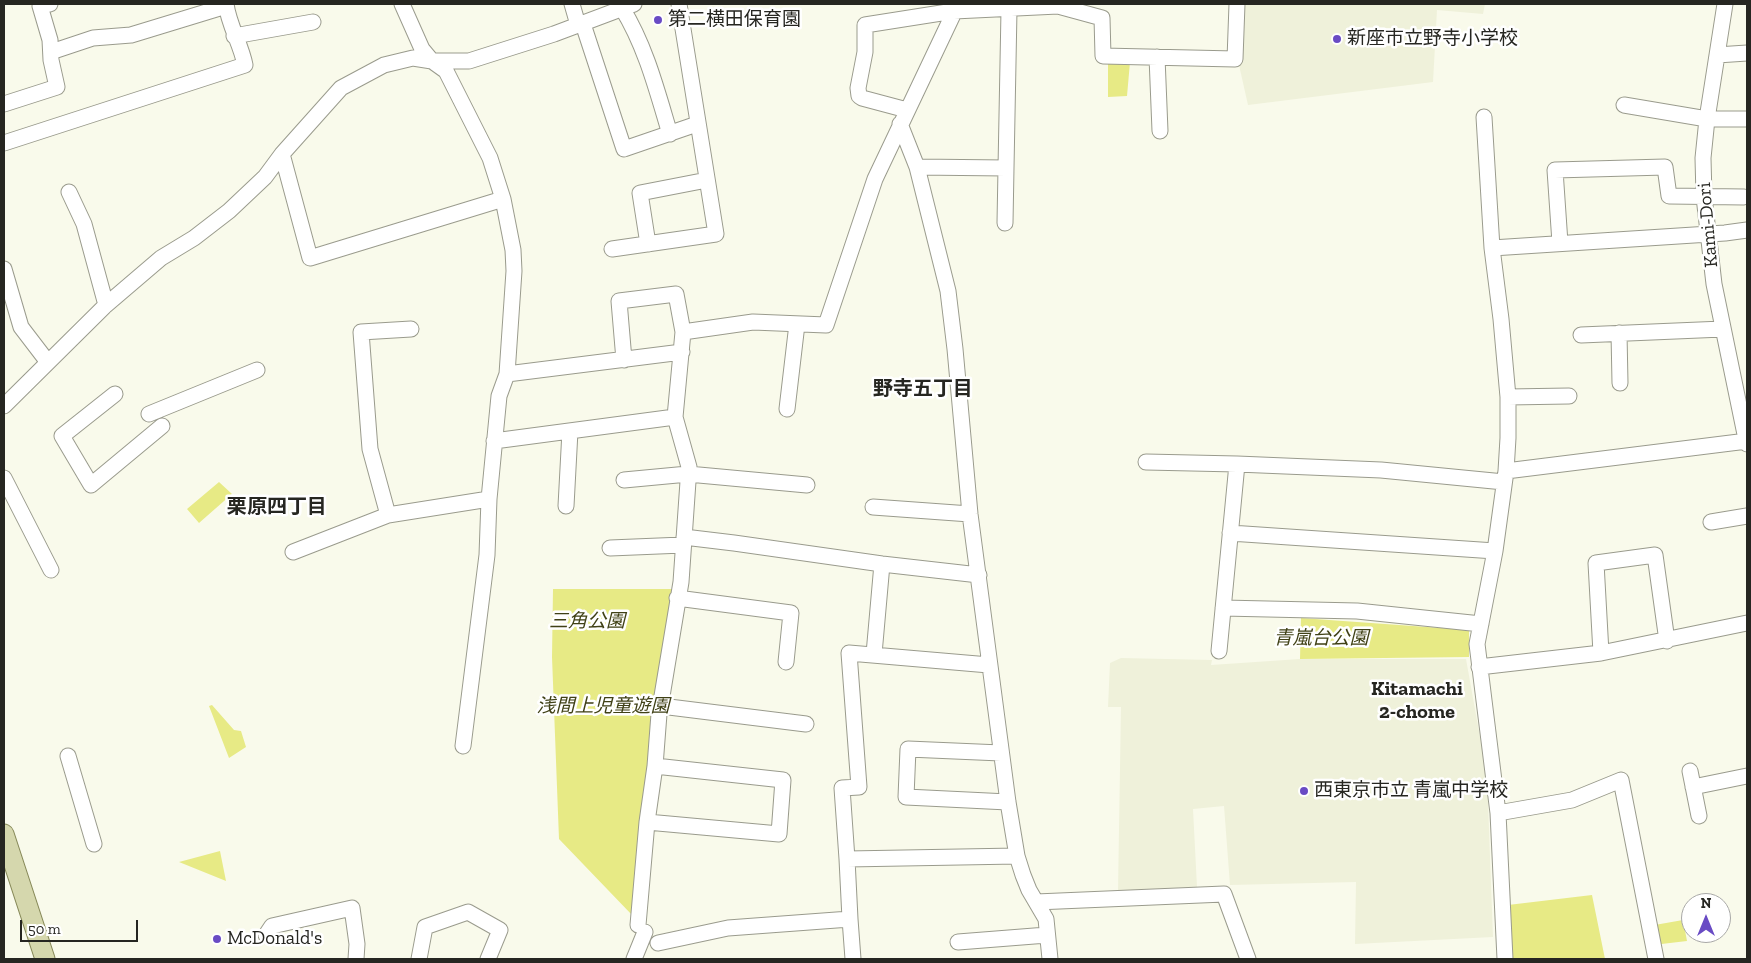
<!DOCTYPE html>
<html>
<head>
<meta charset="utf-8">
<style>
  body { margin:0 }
  #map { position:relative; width:1751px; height:963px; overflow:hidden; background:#f9faeb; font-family:"Zilla Slab",serif }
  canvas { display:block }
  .frame { position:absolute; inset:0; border:5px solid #262621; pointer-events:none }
  .north { position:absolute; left:1681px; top:893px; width:50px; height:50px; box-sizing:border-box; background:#fff; border:1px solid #a8a8a6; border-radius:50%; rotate:0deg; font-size:14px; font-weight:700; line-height:20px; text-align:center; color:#262621 }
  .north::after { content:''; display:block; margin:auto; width:18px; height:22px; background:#694bc4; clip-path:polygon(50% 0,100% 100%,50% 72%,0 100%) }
  .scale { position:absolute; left:20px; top:920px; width:118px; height:22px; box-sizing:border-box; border:2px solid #262621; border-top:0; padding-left:6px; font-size:15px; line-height:18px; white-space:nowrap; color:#262621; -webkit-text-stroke:4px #fff; paint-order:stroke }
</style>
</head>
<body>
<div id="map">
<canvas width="1751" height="963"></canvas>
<div class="frame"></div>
<div class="north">N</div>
<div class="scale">50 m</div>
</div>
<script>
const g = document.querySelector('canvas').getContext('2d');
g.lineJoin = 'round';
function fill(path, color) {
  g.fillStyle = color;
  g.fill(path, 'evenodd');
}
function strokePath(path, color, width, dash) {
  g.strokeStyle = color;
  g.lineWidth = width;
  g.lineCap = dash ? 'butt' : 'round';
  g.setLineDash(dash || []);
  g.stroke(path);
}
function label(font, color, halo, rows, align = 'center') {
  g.font = font + ' "Zilla Slab","Noto Sans JP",serif';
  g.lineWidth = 5;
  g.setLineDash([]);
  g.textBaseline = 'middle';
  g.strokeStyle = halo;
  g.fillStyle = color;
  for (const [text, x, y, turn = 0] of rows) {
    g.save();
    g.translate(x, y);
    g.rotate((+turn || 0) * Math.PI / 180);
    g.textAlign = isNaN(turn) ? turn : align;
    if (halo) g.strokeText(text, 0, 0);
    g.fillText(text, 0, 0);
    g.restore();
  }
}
const built = new Path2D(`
  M1239,4h246l-2,10 -46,-4 -4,72 -185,23 -9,-40z
  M1121,658l91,2 -1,5 89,-6h166l21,117 6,161 -138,7 1,-62 -126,3 -6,-79 -31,3 4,78 -79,4 3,-184h-13l2,-44z`);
const green = new Path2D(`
  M1108,62h22l-3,34 -19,1z
  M219,482l13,12 -33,29 -12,-14z
  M553,589h119l-22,167 -18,159 -73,-76 -7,-182z
  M1301,618l168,12v27l-169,2z
  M212,705l22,25 7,1 5,16 -17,11 -20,-52z
  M220,851l6,30 -47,-19z
  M1592,895l13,64h-94l-3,-54z
  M1683,920l4,21 -34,4 -4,-19z`);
const minor = new Path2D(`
  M402,4l20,45 10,12 14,10 44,87 13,41 10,51 1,21 -7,103 -8,22 -10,103 -2,56 -24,191
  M572,4l6,21
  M1725,4l-18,115 -4,39 1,39 10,87 33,160
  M622,8c24,39 35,83 48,126
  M583,24l41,125 73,-25
  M234,36l79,-14
  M51,52l42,-14 38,-3 95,-29
  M1717,55l30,-2
  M1157,57l3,74
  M4,104l53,-17 -6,-27 -1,-20 -10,-34 10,-2
  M1624,105l83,14h40
  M907,110l-45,-12 -3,-2 -1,-8 7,-36v-27l89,-14 104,-5 44,12 1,38 132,3 2,-55
  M1484,117l8,131 9,71 7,78v41l-2,33 -11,80 -18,93 21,169 7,146
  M900,124l17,43 31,124 7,58 15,165 38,288 9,54 6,19 6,15 17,29 4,40
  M4,143l241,-78c-4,-21 -16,-39 -19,-61
  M282,154l28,104 193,-59
  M917,167l89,1 3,-158
  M69,192l15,32 22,81
  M1005,223l1,-55
  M1560,243l-5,-73 110,-3 4,29 75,1
  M648,244l-8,-51 67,-13
  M1492,248l233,-15 22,-3
  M612,249l104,-15 -37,-230
  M4,269l17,58 26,34
  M1619,333l1,50
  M1581,335l142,-6
  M624,360l-5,-59 57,-7 7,38
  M507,374l175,-22
  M115,394l-53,42 29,49 71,-59
  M1508,397l61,-1
  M4,406l102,-101 55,-47 33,-20 35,-27 36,-34 17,-23 59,-66 43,-23 29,-7 19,3h37l85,-27 80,-30
  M787,409l10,-85
  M149,414l108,-44
  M494,441l181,-24
  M1146,462l91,2
  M1506,471l241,-30
  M4,478l47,92
  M624,480l64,-6 119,11
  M566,506l4,-75
  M873,507l97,7
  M388,515l-18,-66 -9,-117 50,-3
  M1711,522l36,-6
  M1230,533l265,18
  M684,537l50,6 148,21 97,11
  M610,548l73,-3
  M293,552l95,-37 101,-16
  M677,598l114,15 -5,49
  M1223,608l134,3 124,13
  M1219,651l18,-187 144,6 123,12
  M1601,653l-5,-90 59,-8 12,86
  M874,654l8,-90
  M1479,667l122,-14 146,-30
  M661,706l145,18
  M1001,753l-93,-4 -2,48 102,5
  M68,756l26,88
  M1690,771l9,45
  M1693,787l54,-11
  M1498,813l74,-13 49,-20 35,179
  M647,822l132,12 4,-54 -128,-14
  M847,859l-5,-71 17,-1 -10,-134 140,12
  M1036,902l188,-8 24,65
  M850,919l3,40
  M638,925l9,-103 8,-56 4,-52 22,-132 8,-115 -14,-50 8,-85 70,-10 73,3 49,-146 83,-175
  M266,935l6,-9 80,-18 5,36 -1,15
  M958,942l89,-7
  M658,943l70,-15 122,-9 -3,-60 170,-3
  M419,959l6,-32 43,-15 32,18 -12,29
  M634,959l11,-27`);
const major = new Path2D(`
  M4,834l41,125`);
const markers = [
  [658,20,5,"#694bc4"],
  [1337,39,5,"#694bc4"],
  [1304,791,5,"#694bc4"],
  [217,939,5,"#694bc4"]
];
const poiNames = [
  ["第二横田保育園",668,20],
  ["新座市立野寺小学校",1347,39],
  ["西東京市立 青嵐中学校",1314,791],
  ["McDonald's",227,939]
];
const streetNames = [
  ["Kami-Dori",1708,225,-95]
];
const parkNames = [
  ["三角公園",587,622],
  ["青嵐台公園",1321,639],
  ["浅間上児童遊園",603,707]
];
const neighbourhoodNames = [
  ["野寺五丁目",923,389],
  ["栗原四丁目",277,507],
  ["Kitamachi",1417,689],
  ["2-chome",1417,712]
];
fill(built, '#eff1da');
fill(green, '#e7ea85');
strokePath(minor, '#9a9b8d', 17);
strokePath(major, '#868858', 21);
strokePath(minor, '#fff', 15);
strokePath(major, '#d5d7ad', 19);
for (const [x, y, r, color] of markers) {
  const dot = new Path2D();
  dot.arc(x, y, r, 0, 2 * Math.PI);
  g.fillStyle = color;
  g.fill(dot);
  strokePath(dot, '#fff', 2);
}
label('19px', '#262621', '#fff', poiNames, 'left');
label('19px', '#262621', '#fff', streetNames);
label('italic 19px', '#404116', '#fff', parkNames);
label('bold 20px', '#262621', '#fff', neighbourhoodNames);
</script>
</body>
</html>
